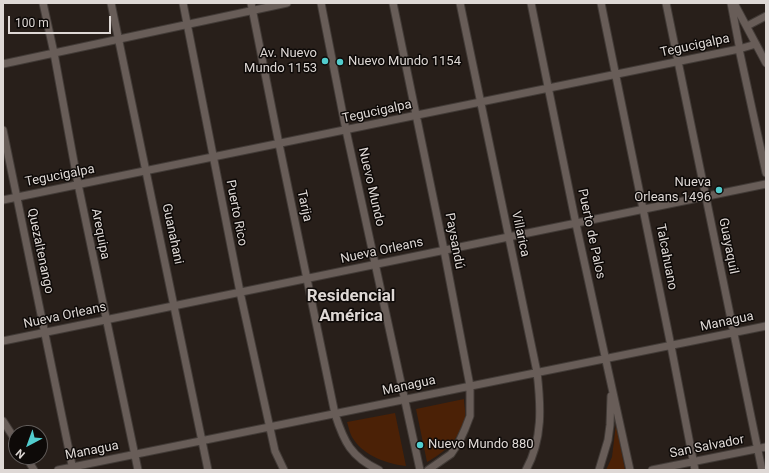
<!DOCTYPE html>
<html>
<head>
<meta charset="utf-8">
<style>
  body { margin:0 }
  #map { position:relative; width:769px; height:473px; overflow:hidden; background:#281f1a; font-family:Roboto,sans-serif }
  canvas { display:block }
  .frame { position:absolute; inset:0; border:4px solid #ded8d5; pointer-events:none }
  .north { position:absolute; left:8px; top:425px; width:40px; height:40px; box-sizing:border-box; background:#0e0a08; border:1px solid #615c5a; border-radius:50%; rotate:221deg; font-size:11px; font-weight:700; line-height:16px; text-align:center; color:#ded8d5 }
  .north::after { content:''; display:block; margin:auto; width:14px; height:18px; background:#52cdce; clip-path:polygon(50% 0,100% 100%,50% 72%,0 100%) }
  .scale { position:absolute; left:8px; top:16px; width:103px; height:18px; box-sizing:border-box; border:2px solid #ded8d5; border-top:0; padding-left:5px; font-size:12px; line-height:14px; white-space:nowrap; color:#ded8d5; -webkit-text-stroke:3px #0e0a08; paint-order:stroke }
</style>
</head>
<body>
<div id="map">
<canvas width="769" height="473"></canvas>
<div class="frame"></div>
<div class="north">N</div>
<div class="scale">100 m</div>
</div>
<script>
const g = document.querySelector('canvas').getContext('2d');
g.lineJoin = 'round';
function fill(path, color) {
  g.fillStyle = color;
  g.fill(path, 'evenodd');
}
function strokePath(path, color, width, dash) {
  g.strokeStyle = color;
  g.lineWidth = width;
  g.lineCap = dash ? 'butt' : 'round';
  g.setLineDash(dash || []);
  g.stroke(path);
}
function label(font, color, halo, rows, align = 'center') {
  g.font = font + ' Roboto,sans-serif';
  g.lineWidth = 3;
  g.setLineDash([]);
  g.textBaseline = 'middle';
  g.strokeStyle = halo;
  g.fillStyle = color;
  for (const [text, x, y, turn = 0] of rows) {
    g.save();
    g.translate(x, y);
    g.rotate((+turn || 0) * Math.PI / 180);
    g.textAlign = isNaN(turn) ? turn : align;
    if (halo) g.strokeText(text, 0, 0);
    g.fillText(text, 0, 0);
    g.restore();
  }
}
const green = new Path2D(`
  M464,399c0,6 2,13 1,19 -4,19 -21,35 -38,44l-11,-53z
  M395,413l11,53c-19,-2 -41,-10 -52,-26 -4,-5 -5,-12 -7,-18z
  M616,424l9,46h-19l6,-13z`);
const minor = new Path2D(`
  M43,3l11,50 24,131 60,286
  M111,3l97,467
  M183,3l57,289 35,159 9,19
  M251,3l28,141 56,270c9,28 16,43 44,56
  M321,3l25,127 74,340
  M393,3l51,247 26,136v30l-5,13 -6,13 -8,12 -23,16
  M460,3l77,369c4,34 6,67 -11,98
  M531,3l45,221 54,246
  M601,3l70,343 24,124
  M666,3l96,467
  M731,3l8,42v4l27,124
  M734,3l32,60
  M747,26l19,-10
  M3,64l284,-61
  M3,130l70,340
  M3,200l736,-151 17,-5
  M3,341l763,-157
  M3,421l13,20
  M26,457l8,13
  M58,470l708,-144
  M599,470l9,-30 2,-15 1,-29
  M652,470l114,-23`);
const markers = [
  [325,61,4,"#52cdce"],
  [340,62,4,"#52cdce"],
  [719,190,4,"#52cdce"],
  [420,445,4,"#52cdce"]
];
const streetNames = [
  ["Tegucigalpa",695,46,-12],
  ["Tegucigalpa",377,112,-12],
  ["Tegucigalpa",60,176,-11],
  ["Nuevo Mundo",371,187,77],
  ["Tarija",304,206,78],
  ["Puerto Rico",236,213,79],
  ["Arequipa",100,234,79],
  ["Guanahani",172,234,78],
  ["Villarica",520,234,78],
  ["Puerto de Palos",591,234,78],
  ["Paysandú",454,241,79],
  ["Guayaquil",728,246,79],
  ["Quezaltenango",40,251,78],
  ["Nueva Orleans",382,251,-12],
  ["Talcahuano",666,257,79],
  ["Nueva Orleans",65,316,-12],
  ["Managua",727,322,-12],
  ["Managua",409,386,-12],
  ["San Salvador",707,447,-11],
  ["Managua",92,451,-11]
];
const poiNames = [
  ["Av. Nuevo",317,54],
  ["Mundo 1153",317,69],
  ["Nuevo Mundo 1154",348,62,"left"],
  ["Nueva",711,183],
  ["Orleans 1496",711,198],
  ["Nuevo Mundo 880",428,445,"left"]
];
const districtNames = [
  ["Residencial",351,297],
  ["América",351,317]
];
fill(green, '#4b2106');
strokePath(minor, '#423b37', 9);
strokePath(minor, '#685d58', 7);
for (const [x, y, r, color] of markers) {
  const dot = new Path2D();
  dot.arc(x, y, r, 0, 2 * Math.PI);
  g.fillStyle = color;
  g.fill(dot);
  strokePath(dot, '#0e0a08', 1.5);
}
label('13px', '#ded8d5', '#0e0a08', streetNames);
label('13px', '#ded8d5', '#0e0a08', poiNames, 'right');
label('bold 17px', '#ded8d5', '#0e0a08', districtNames);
</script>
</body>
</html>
